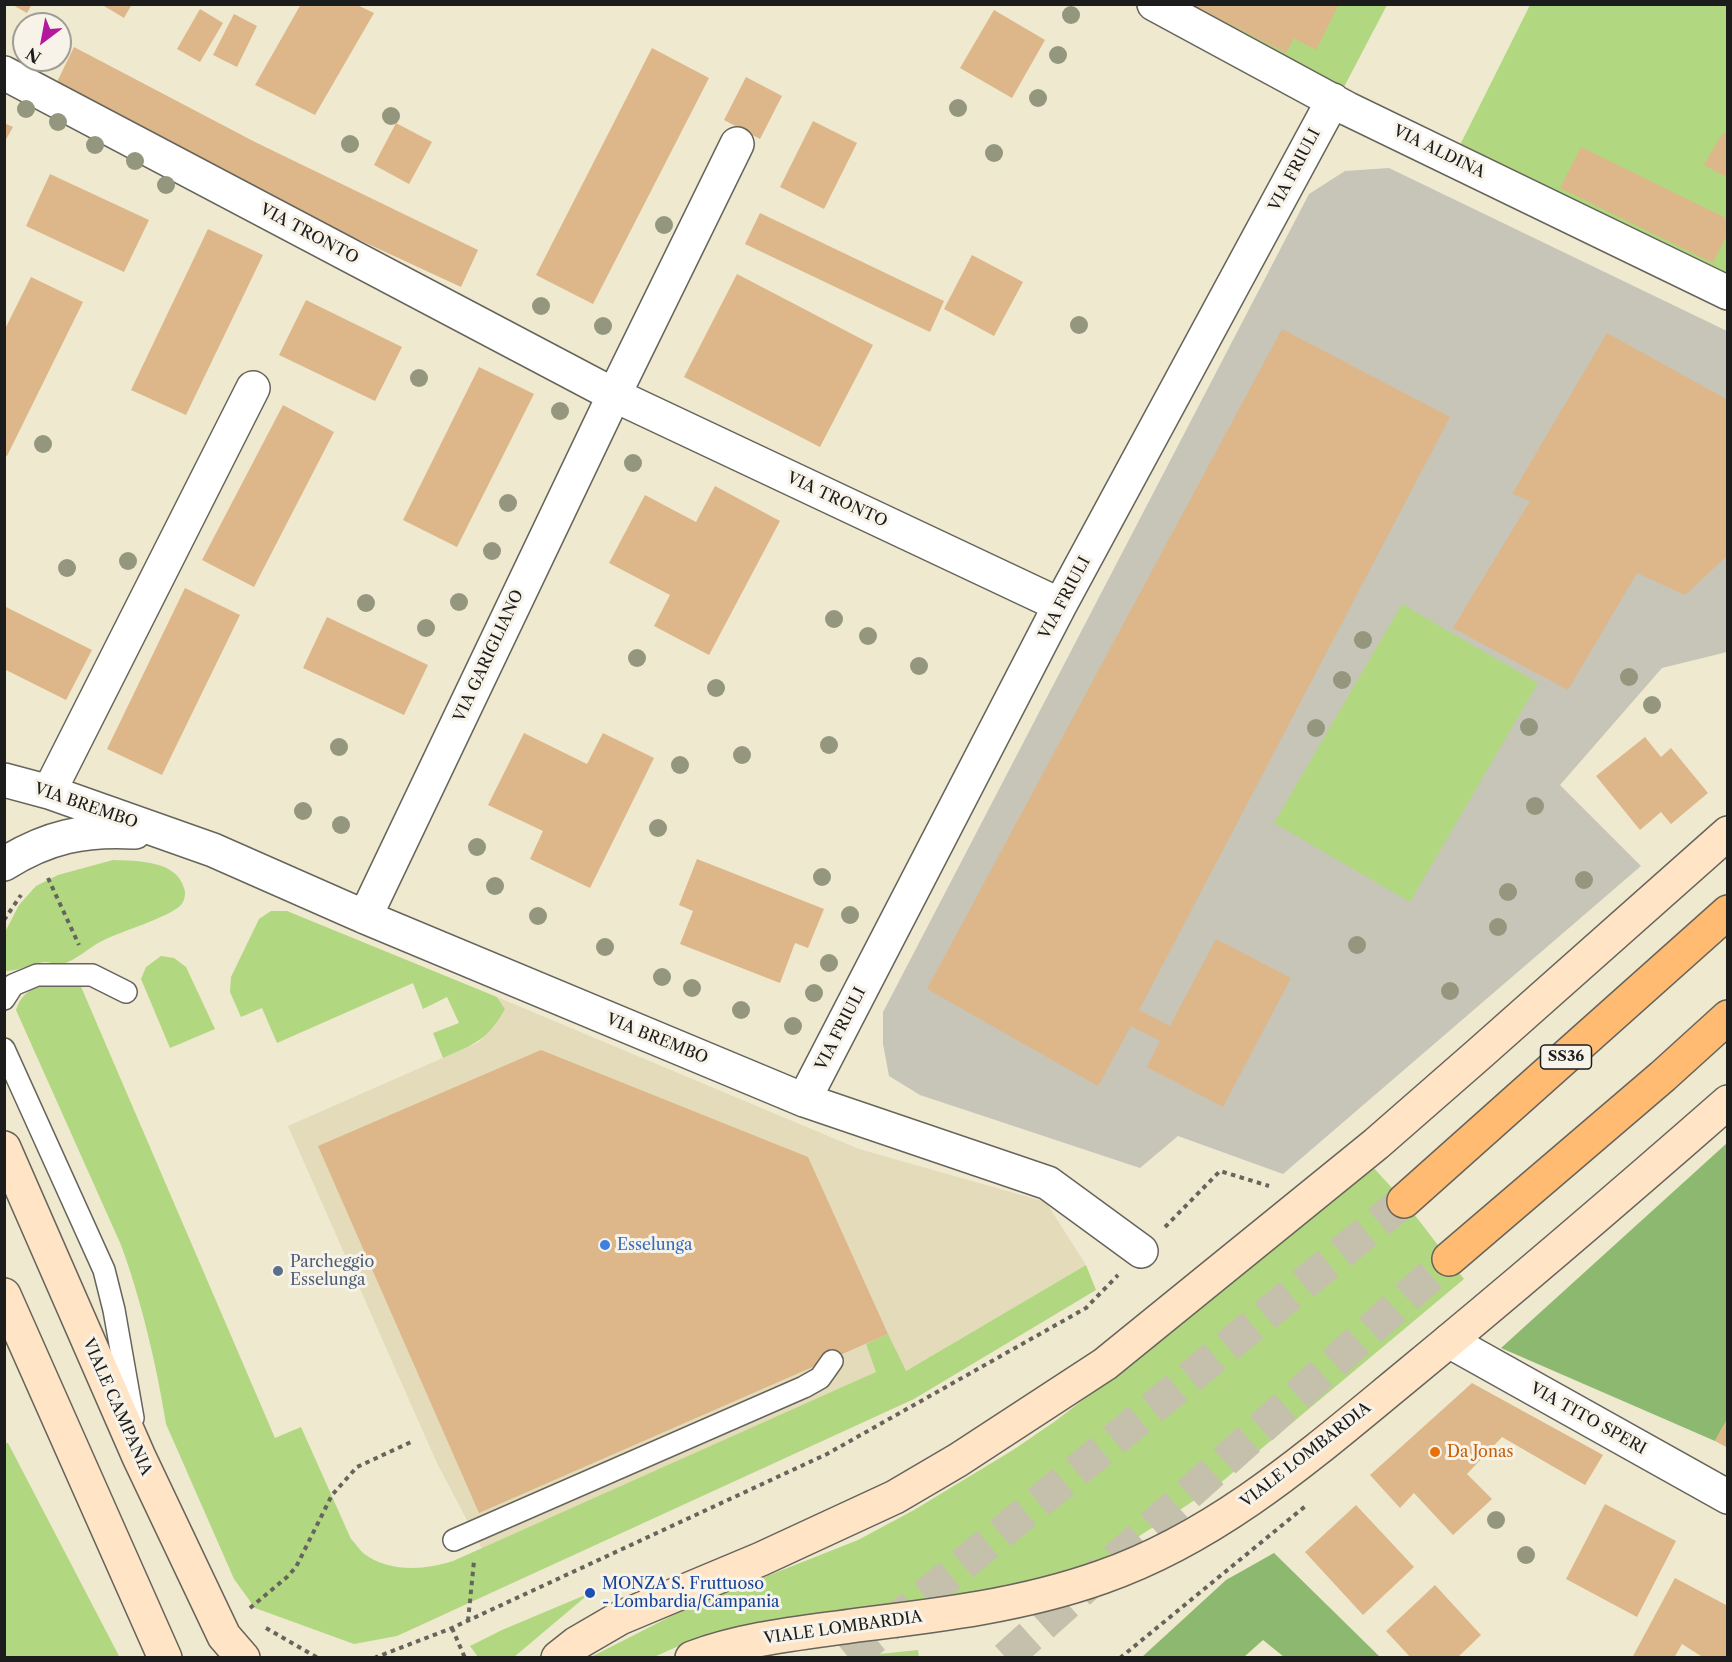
<!DOCTYPE html>
<html>
<head>
<meta charset="utf-8">
<style>
  body { margin:0 }
  #map { position:relative; width:1732px; height:1662px; overflow:hidden; background:#efe9d0; font-family:"Libre Caslon Text",serif }
  canvas { display:block }
  .frame { position:absolute; inset:0; border:6px solid #1c1c1c; pointer-events:none }
  .north { position:absolute; left:12px; top:12px; width:60px; height:60px; box-sizing:border-box; background:#f7f3e8; border:2px solid #9f9d96; border-radius:50%; rotate:212deg; font-size:16px; font-weight:700; line-height:24px; text-align:center; color:#1c1c1c }
  .north::after { content:''; display:block; margin:auto; width:21px; height:27px; background:#b5179e; clip-path:polygon(50% 0,100% 100%,50% 72%,0 100%) }
</style>
</head>
<body>
<div id="map">
<canvas width="1732" height="1662"></canvas>
<div class="frame"></div>
<div class="north">N</div>
</div>
<script>
const g = document.querySelector('canvas').getContext('2d');
g.lineJoin = 'round';
function fill(path, color) {
  g.fillStyle = color;
  g.fill(path, 'evenodd');
}
function strokePath(path, color, width, dash) {
  g.strokeStyle = color;
  g.lineWidth = width;
  g.lineCap = dash ? 'butt' : 'round';
  g.setLineDash(dash || []);
  g.stroke(path);
}
function label(font, color, halo, rows, align = 'center') {
  g.font = font + ' "Libre Caslon Text",serif';
  g.lineWidth = 6;
  g.setLineDash([]);
  g.textBaseline = 'middle';
  g.strokeStyle = halo;
  g.fillStyle = color;
  for (const [text, x, y, turn = 0] of rows) {
    g.save();
    g.translate(x, y);
    g.rotate((+turn || 0) * Math.PI / 180);
    g.textAlign = isNaN(turn) ? turn : align;
    if (halo) g.strokeText(text, 0, 0);
    g.fillText(text, 0, 0);
    g.restore();
  }
}
const built = new Path2D(`
  M497,997l362,152 187,53 40,63 -180,106 -40,-28 11,29 -395,177 -46,-88 -148,-335 191,-84 26,-33z`);
const industrial = new Path2D(`
  M1389,168l338,163v321l-65,16 -102,117 81,81 -358,308 -105,-38 -38,32 -220,-73 -31,-19 -6,-32v-32l426,-818 36,-23z`);
const green = new Path2D(`
  M1189,5h198l-43,82z
  M1530,5h197v272l-267,-132z
  M1402,604l136,79 -128,219 -136,-79z
  M113,860c24,1 63,0 71,28 2,5 1,12 -3,17 -11,12 -62,27 -79,36 -14,7 -25,19 -40,23 -5,1 -12,-2 -18,-2 -14,2 -25,9 -39,9l-1,-37 15,-29 17,-19 22,-11z
  M271,911h16l210,86 8,12c-18,32 -31,35 -62,49l-10,-25 26,-10 -12,-26 -24,12 -10,-26 -136,60 -15,-35 -21,9 -11,-25 1,-15 28,-58z
  M161,956l13,2 12,9 29,62 -45,19 -29,-69 5,-12z
  M79,982l196,456 26,-11 50,112c4,4 8,10 12,14 26,20 62,17 90,8l423,-189 -10,-28 22,-10 18,37 180,-106 10,25 -182,109 -517,237 -43,8 -99,-36 -21,-29 -68,-155c-9,-57 -25,-125 -45,-179l-105,-235c9,-29 36,-25 63,-28z
  M1371,1165l33,36 60,78 -246,206 -114,74 -66,26 -212,29 -127,23 -45,20 -65,1 100,-51 169,-67 56,-30 99,-60 41,-28 46,-35z
  M5,1443h3l111,213 -114,1z
  M590,1593l-76,64h-36l-8,-11 32,-16z
  M918,1650l1,7h-69z`);
const forest = new Path2D(`
  M1727,1143l1,275 -13,23 -214,-93z
  M1274,1553l106,104h-96l-21,-17 -19,17h-102l84,-77z`);
const building = new Path2D(`
  M11,4h21l-5,9z
  M105,4h27l-8,14 -20,-12z
  M301,4h54l19,9 -59,102 -60,-30z
  M1190,4h149l-23,46 -22,-12 -8,15z
  M200,9l23,14 -23,39 -23,-13z
  M994,10l51,30 -33,58 -52,-30z
  M234,14l23,12 -20,41 -24,-12z
  M74,47l181,95 223,108 -17,37 -119,-55 -105,-52 -181,-96z
  M652,48l57,30 -116,226 -57,-29z
  M746,77l36,19 -22,43 -36,-19z
  M813,121l44,22 -33,66 -44,-22z
  M4,123l9,4 -9,16z
  M396,123l36,19 -23,42 -35,-19z
  M1723,133l5,2v43l-24,-13z
  M1581,147l147,72v14l-15,30 -153,-75z
  M50,174l99,46 -25,52 -98,-46z
  M760,213l184,88 -14,31 -185,-88z
  M208,229l55,26 -77,160 -55,-25z
  M972,255l51,27 -29,54 -50,-27z
  M737,274l136,71 -53,102 -136,-70z
  M31,277l52,25 -76,154 -3,-1v-124z
  M306,300l96,47 -27,54 -96,-46z
  M1282,329l168,88 -311,593 31,16 46,-87 75,39 -68,129 -76,-40 13,-26 -29,-15 -33,60 -171,-97z
  M1607,333l121,67v155l-43,40 -48,-22 -69,117 -115,-62 77,-127 -18,-7z
  M479,367l55,27 -77,153 -54,-27z
  M283,405l51,27 -80,155 -52,-27z
  M715,486l65,35 -71,134 -55,-29 16,-31 -61,-32 36,-68 51,27z
  M185,588l55,27 -78,160 -55,-26z
  M4,606l88,44 -26,50 -62,-31z
  M327,617l101,48 -24,50 -101,-47z
  M524,733l63,31 16,-31 51,25 -64,130 -60,-29 13,-28 -55,-26z
  M1645,737l16,20 10,-9 37,45 -37,31 -10,-12 -21,18 -44,-54z
  M697,859l127,50 -16,39 -13,-5 -15,40 -100,-39 13,-33 -14,-6z
  M541,1050l267,107 80,177 -409,179 -161,-367z
  M1472,1383l131,72 -18,30 -83,-48 -35,37 25,25 -39,36 -39,-42 -14,15 -30,-33z
  M1728,1418v30l-13,-7z
  M1605,1504l71,37 -39,76 -71,-38z
  M1356,1505l58,62 -51,48 -58,-63z
  M1675,1578l53,28v52h-24l-22,-14 -8,14h-42z
  M1435,1585l46,50 -24,23h-46l-25,-27z`);
const highwayTunnel = new Path2D(`
  M849,1658l555,-457
  M1006,1658l443,-399`);
const path = new Path2D(`
  M48,878l31,67
  M4,920l17,-25
  M1165,1227l55,-56 49,15
  M250,1608l37,-31 9,-10 36,-72 25,-28 54,-25
  M468,1621l6,-60
  M266,1628l52,30
  M452,1628l13,30
  M374,1658l78,-30 375,-174 259,-146 32,-33
  M1120,1658l188,-154`);
const lane = new Path2D(`
  M4,999l9,-14 24,-10h55l34,17
  M4,1049l100,221 10,40 19,108
  M454,1540l350,-153 16,-9 12,-17`);
const street = new Path2D(`
  M1154,4l194,105 380,184
  M4,73l610,322 446,210
  M4,780l45,12 164,58 152,67 439,183 244,83 93,68
  M49,792l204,-404
  M4,864c43,-27 80,-35 131,-32
  M365,917l249,-522 123,-251
  M804,1100l256,-495 273,-505
  M1449,1341l279,156`);
const secondary = new Path2D(`
  M4,1148l135,309 85,179 19,22
  M4,1295l161,363
  M558,1658l19,-15 43,-25 141,-59 134,-62 63,-37 147,-96 271,-220 103,-90 249,-221
  M692,1658c53,-20 110,-25 166,-33 83,-10 165,-20 244,-48 118,-41 212,-125 307,-203 108,-89 214,-180 319,-272`);
const highway = new Path2D(`
  M1404,1201l324,-289
  M1449,1259l214,-183 65,-59`);
const trees = [
  [1071,15],
  [1058,55],
  [1038,98],
  [958,108],
  [26,109],
  [391,116],
  [58,122],
  [350,144],
  [95,145],
  [994,153],
  [135,161],
  [166,185],
  [664,225],
  [541,306],
  [1079,325],
  [603,326],
  [419,378],
  [560,411],
  [43,444],
  [633,463],
  [508,503],
  [492,551],
  [128,561],
  [67,568],
  [459,602],
  [366,603],
  [834,619],
  [426,628],
  [868,636],
  [1363,640],
  [637,658],
  [919,666],
  [1629,677],
  [1342,680],
  [716,688],
  [1652,705],
  [1529,727],
  [1316,728],
  [829,745],
  [339,747],
  [742,755],
  [680,765],
  [1535,806],
  [303,811],
  [341,825],
  [658,828],
  [477,847],
  [822,877],
  [1584,880],
  [495,886],
  [1508,892],
  [850,915],
  [538,916],
  [1498,927],
  [1357,945],
  [605,947],
  [829,963],
  [662,977],
  [692,988],
  [1450,991],
  [814,993],
  [741,1010],
  [793,1026],
  [1496,1520],
  [1526,1555]
];
const markers = [
  [605,1245,6,"#3f7fe0"],
  [278,1271,6,"#5c6f8a"],
  [1435,1452,6,"#e8710a"],
  [590,1593,6,"#1a4fb4"]
];
const shields = [
  [1566,1057,51]
];
const shieldNames = [
  ["SS36",1566,1057]
];
const streetNames = [
  ["VIA ALDINA",1439,152,26],
  ["VIA FRIULI",1295,170,-62],
  ["VIA TRONTO",309,234,28],
  ["VIA TRONTO",837,500,25],
  ["VIA FRIULI",1065,598,-62],
  ["VIA GARIGLIANO",489,656,-65],
  ["VIA BREMBO",86,806,19],
  ["VIA FRIULI",841,1029,-63],
  ["VIA BREMBO",657,1039,22],
  ["VIALE CAMPANIA",117,1407,66],
  ["VIA TITO SPERI",1588,1419,29],
  ["VIALE LOMBARDIA",1306,1455,-38],
  ["VIALE LOMBARDIA",843,1628,-8]
];
const shopNames = [
  ["Esselunga",617,1245]
];
const serviceNames = [
  ["Parcheggio",290,1262],
  ["Esselunga",290,1280]
];
const foodNames = [
  ["Da Jonas",1447,1452]
];
const transitNames = [
  ["MONZA S. Fruttuoso",602,1584],
  ["- Lombardia/Campania",602,1602]
];
fill(built, '#e4dbba');
fill(industrial, '#c6c5b8');
fill(green, '#b2d781');
fill(forest, '#8db86f');
fill(building, '#ddb789');
strokePath(highwayTunnel, '#c5c0ac', 33, [33, 16]);
strokePath(lane, '#66645b', 24);
strokePath(street, '#66645b', 36);
strokePath(secondary, '#66645b', 36);
strokePath(highway, '#66645b', 36);
strokePath(path, '#66645b', 4, [4.5, 4.5]);
strokePath(lane, '#fff', 21);
strokePath(street, '#fff', 33);
strokePath(secondary, '#ffe4c6', 33);
strokePath(highway, '#ffbb71', 33);
g.fillStyle = '#94977e';
for (const [x, y] of trees) {
  g.beginPath();
  g.arc(x, y, 9, 0, 2 * Math.PI);
  g.fill();
}
for (const [x, y, r, color] of markers) {
  const dot = new Path2D();
  dot.arc(x, y, r, 0, 2 * Math.PI);
  g.fillStyle = color;
  g.fill(dot);
  strokePath(dot, '#f7f3e8', 2);
}
for (const [x, y, w] of shields) {
  const box = new Path2D();
  box.roundRect(x - w / 2, y - 12, w, 24, 4.5);
  g.fillStyle = '#f7f3e8';
  g.fill(box);
  strokePath(box, '#1c1c1c', 1.5);
}
label('bold 15px', '#1c1c1c', null, shieldNames);
label('16px', '#1c1c1c', '#f7f3e8', streetNames);
label('16px', '#366cbe', '#f7f3e8', shopNames, 'left');
label('16px', '#4e5e75', '#f7f3e8', serviceNames, 'left');
label('16px', '#c56008', '#f7f3e8', foodNames, 'left');
label('16px', '#164399', '#f7f3e8', transitNames, 'left');
</script>
</body>
</html>
